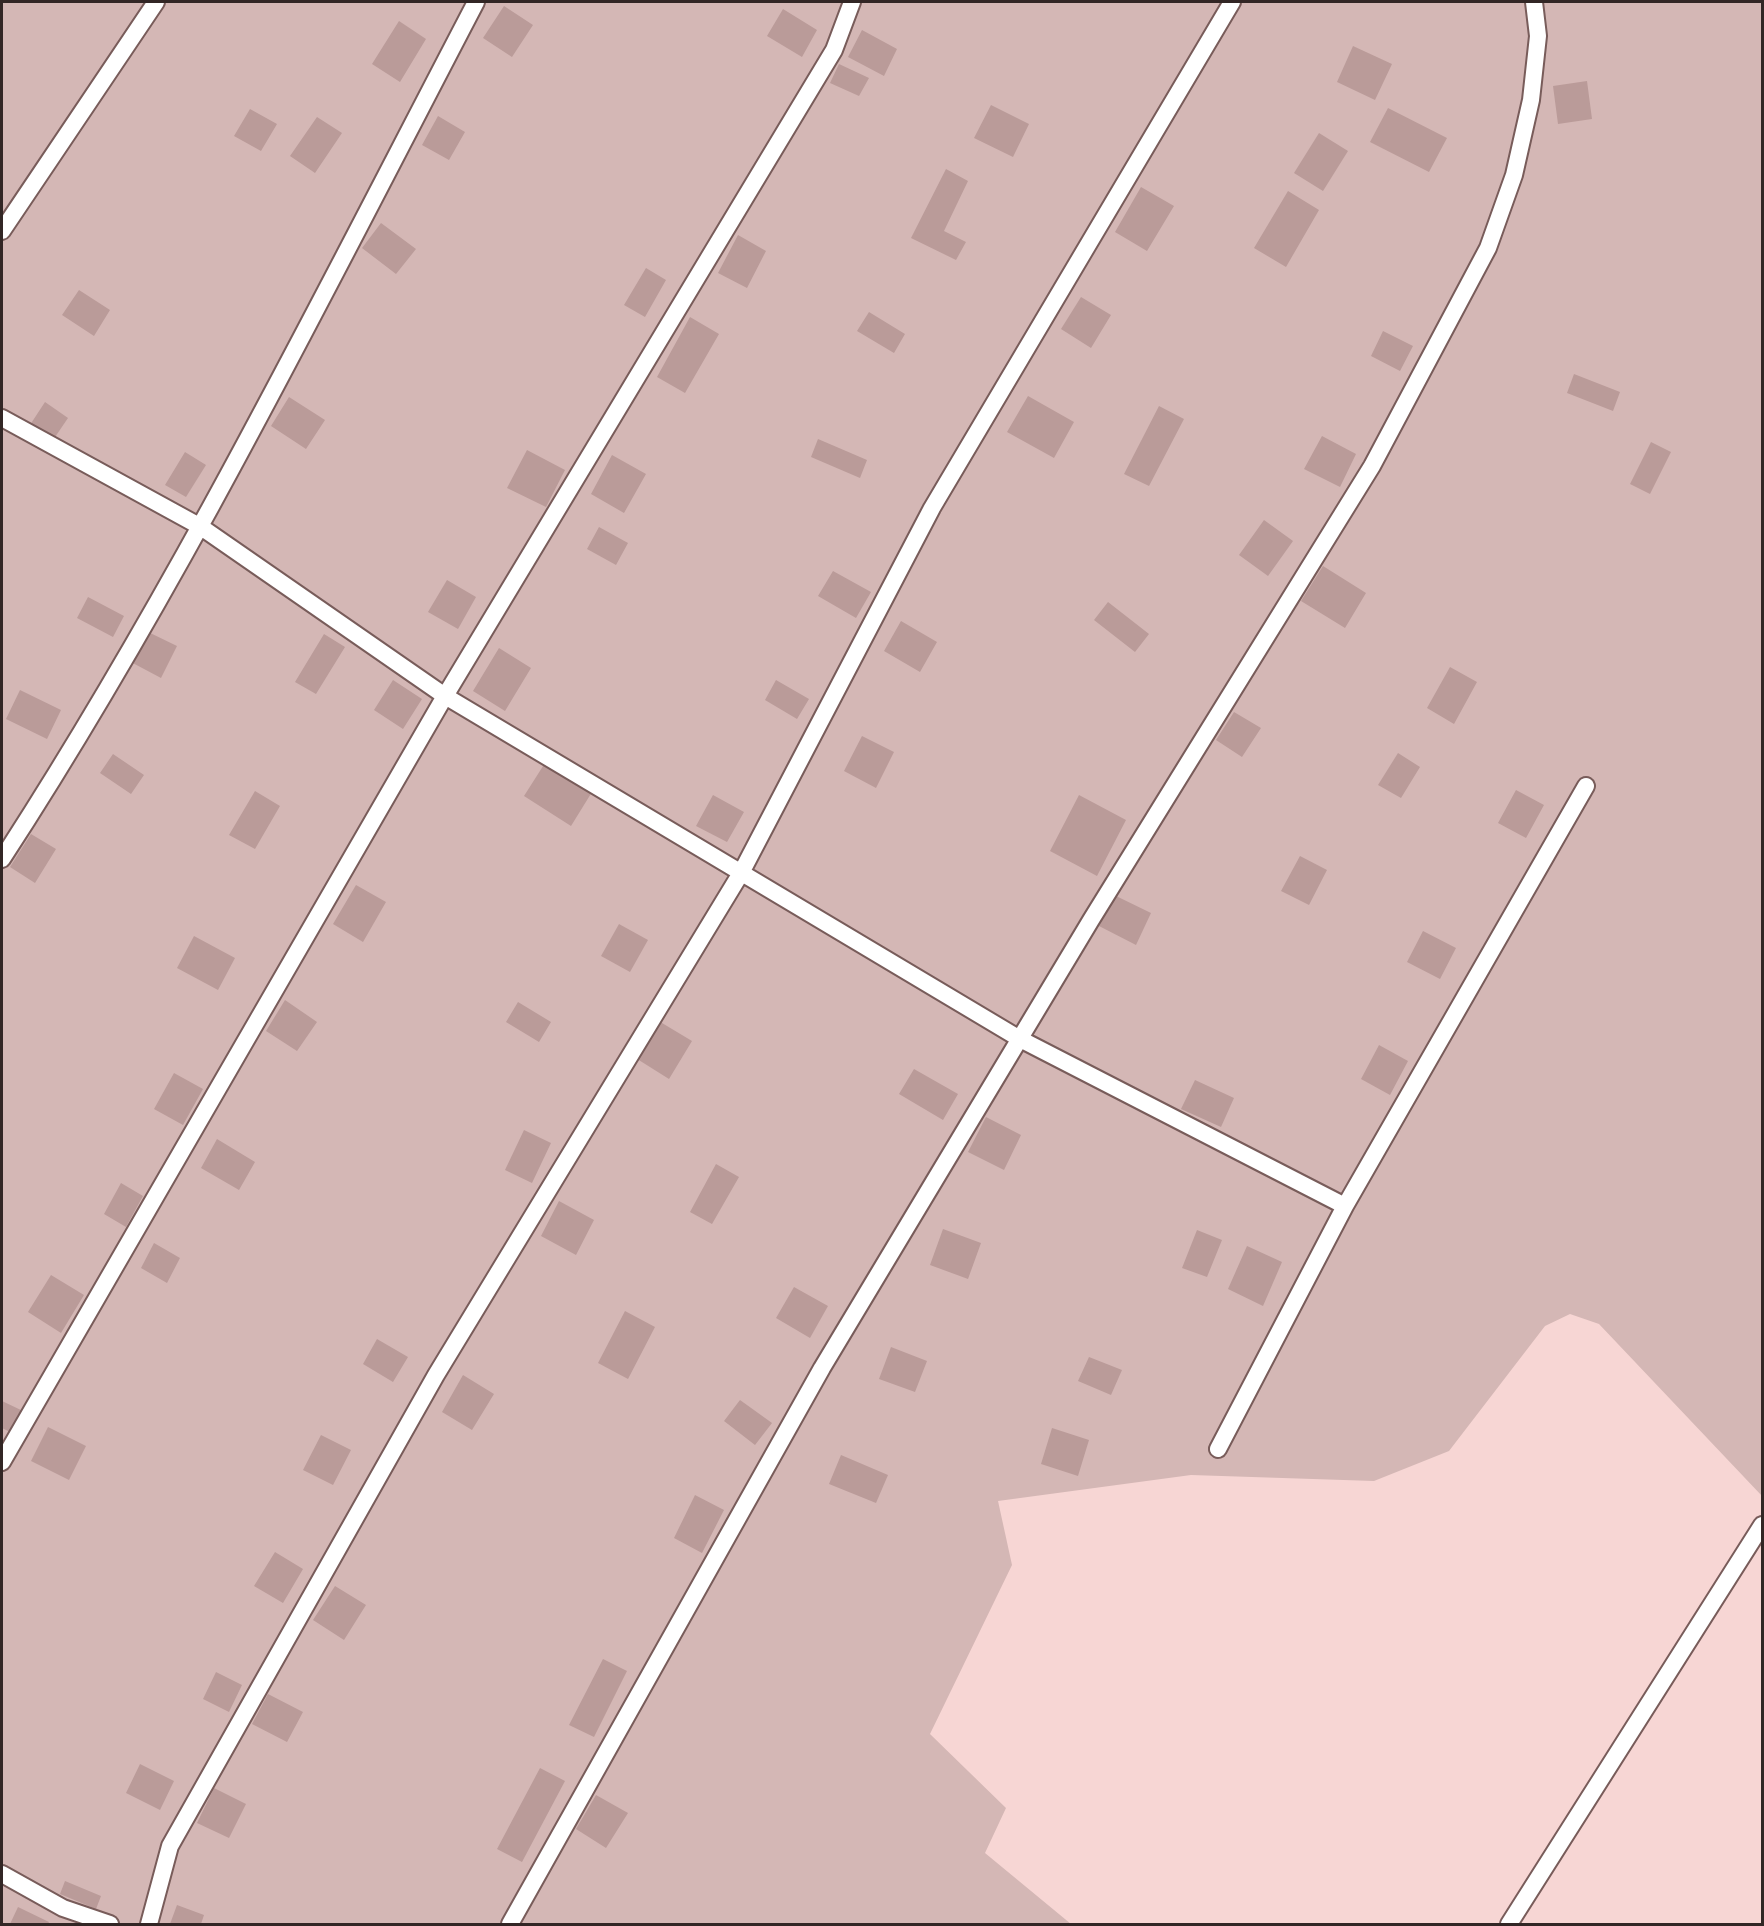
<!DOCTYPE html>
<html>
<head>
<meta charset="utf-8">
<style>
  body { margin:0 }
  #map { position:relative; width:1764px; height:1926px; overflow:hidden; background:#f7d6d4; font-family:"Work Sans",sans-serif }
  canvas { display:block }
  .frame { position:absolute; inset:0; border:3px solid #322625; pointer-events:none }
</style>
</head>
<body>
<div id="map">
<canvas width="1764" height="1926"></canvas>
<div class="frame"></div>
</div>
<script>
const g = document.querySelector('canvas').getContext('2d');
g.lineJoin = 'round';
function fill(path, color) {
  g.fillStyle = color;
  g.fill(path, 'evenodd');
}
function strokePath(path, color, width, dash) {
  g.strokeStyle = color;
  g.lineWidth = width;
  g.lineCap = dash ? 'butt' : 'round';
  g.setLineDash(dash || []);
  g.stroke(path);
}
const green = new Path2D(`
  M2,2h1760v1494l-163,-172 -29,-10 -25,12 -96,125 -75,30 -183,-6 -193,26 14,64 -82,169 76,74 -21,45 86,71h-1069z`);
const building = new Path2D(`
  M504,6l29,19 -21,32 -29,-19z
  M783,9l34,21 -15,27 -35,-21z
  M399,21l27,18 -26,43 -28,-18z
  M862,30l35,19 -13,27 -36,-19z
  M1353,46l39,18 -17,36 -38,-18z
  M839,64l30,14 -10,18 -29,-13z
  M1587,81l5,38 -34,5 -5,-38z
  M991,105l38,19 -16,33 -39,-19z
  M1388,108l59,30 -18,34 -59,-30z
  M250,109l27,15 -16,27 -27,-15z
  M438,116l27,16 -16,28 -27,-15z
  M317,117l25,16 -27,40 -25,-17z
  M1319,133l29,18 -25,40 -29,-18z
  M946,169l22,12 -24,50 22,11 -10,18 -45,-22z
  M1141,187l33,19 -27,45 -32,-19z
  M1288,191l31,19 -33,57 -32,-19z
  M381,223l35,26 -20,25 -34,-26z
  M738,235l28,16 -19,37 -29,-15z
  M646,268l20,12 -21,37 -21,-12z
  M79,290l31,20 -16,26 -32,-21z
  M1081,297l30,18 -20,33 -30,-19z
  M869,312l36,22 -11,19 -37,-22z
  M690,317l29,17 -34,59 -28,-16z
  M1383,331l30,15 -13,25 -29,-15z
  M1574,374l46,18 -7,19 -46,-18z
  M1028,396l46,26 -20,36 -47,-26z
  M289,397l36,23 -19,29 -35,-23z
  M45,402l23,16 -17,25 -23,-15z
  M1159,406l25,13 -35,67 -25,-12z
  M1322,436l34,18 -16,33 -36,-18z
  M818,439l49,21 -7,18 -49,-21z
  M1651,442l20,10 -21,42 -20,-10z
  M527,450l38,20 -19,37 -39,-19z
  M185,452l21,13 -20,32 -21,-12z
  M612,455l34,19 -22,39 -33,-19z
  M1264,520l29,21 -25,35 -29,-21z
  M599,527l29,16 -12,22 -29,-16z
  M1323,566l43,27 -21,35 -44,-27z
  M833,571l38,21 -15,26 -38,-22z
  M447,580l29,17 -18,32 -30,-17z
  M88,597l36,19 -11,21 -36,-19z
  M1108,602l41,32 -14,18 -41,-32z
  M901,621l36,21 -17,30 -36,-21z
  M144,630l33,16 -16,32 -32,-17z
  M324,634l21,13 -29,47 -21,-12z
  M499,648l32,20 -26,43 -32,-20z
  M1450,667l27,15 -23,42 -27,-16z
  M393,680l29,19 -19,30 -29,-19z
  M776,680l33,19 -12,20 -32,-19z
  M20,690l41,20 -14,29 -41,-20z
  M1234,712l27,16 -19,29 -26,-17z
  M862,736l32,16 -18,36 -32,-17z
  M1398,753l22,14 -19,31 -23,-13z
  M113,754l31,21 -13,19 -31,-21z
  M545,763l47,29 -21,34 -47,-30z
  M1516,790l28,15 -18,33 -28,-15z
  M255,791l25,15 -25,43 -26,-14z
  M713,795l31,17 -17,30 -31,-16z
  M1079,795l47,25 -29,56 -47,-25z
  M31,834l25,15 -21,34 -25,-16z
  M1300,856l27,14 -18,35 -28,-14z
  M356,885l30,17 -23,40 -30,-18z
  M1114,895l37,18 -15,32 -37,-19z
  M619,924l29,16 -18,32 -29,-16z
  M1423,931l33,17 -16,31 -33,-17z
  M194,936l41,22 -17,32 -41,-22z
  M285,1000l32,22 -20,29 -31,-20z
  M518,1002l33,20 -12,20 -33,-20z
  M657,1020l35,21 -23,38 -35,-22z
  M1379,1045l29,16 -18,34 -29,-16z
  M914,1069l44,25 -15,26 -44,-26z
  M174,1073l29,16 -20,36 -29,-16z
  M1195,1080l39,18 -13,29 -40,-18z
  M986,1117l35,18 -17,35 -36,-18z
  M524,1130l27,13 -19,40 -27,-13z
  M217,1139l38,23 -16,28 -38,-22z
  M716,1164l23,13 -27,47 -22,-12z
  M121,1183l22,13 -17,31 -22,-13z
  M559,1201l35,19 -18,35 -35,-19z
  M943,1229l38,14 -13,36 -38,-14z
  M1197,1230l25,10 -15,37 -25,-9z
  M154,1243l26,15 -13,25 -26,-15z
  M1247,1246l35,16 -19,44 -35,-17z
  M51,1275l33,20 -23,38 -33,-21z
  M794,1287l34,19 -18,32 -34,-20z
  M625,1311l30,16 -27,52 -30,-16z
  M377,1339l31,18 -15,25 -30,-18z
  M891,1347l36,14 -12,31 -36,-13z
  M1089,1357l33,13 -11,25 -33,-14z
  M463,1375l31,19 -22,36 -30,-18z
  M740,1400l32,23 -17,22 -31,-24z
  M2,1401l21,10 -11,22 -10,-5z
  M48,1427l38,19 -17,34 -38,-19z
  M1052,1428l37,12 -11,36 -37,-12z
  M321,1435l30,15 -18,35 -30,-15z
  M841,1455l47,20 -12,28 -47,-19z
  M695,1495l29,15 -22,43 -28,-15z
  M275,1552l28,17 -20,34 -29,-17z
  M335,1586l31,19 -22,35 -31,-20z
  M603,1659l24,12 -33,66 -25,-12z
  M216,1672l26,13 -13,27 -26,-13z
  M268,1694l35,18 -16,30 -35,-18z
  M140,1764l34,17 -14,29 -34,-17z
  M540,1768l25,13 -43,81 -25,-13z
  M214,1788l32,16 -17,34 -32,-15z
  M596,1795l32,18 -22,35 -30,-19z
  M65,1881l36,15 -5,13 -36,-15z
  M177,1905l27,10 -3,9h-31z
  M18,1907l31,15 -1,2h-38z`);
const service = new Path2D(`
  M2,231l154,-229
  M2,418l199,109 244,169 575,343 325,167
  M2,859c178,-274 323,-568 474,-857
  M1218,1449l127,-243 241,-420
  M2,1462l443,-766 389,-646 18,-48
  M2,1874l61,34 47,16
  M149,1924l21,-78 266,-471 305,-502 191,-365 300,-506
  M510,1924l312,-556 269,-448 281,-454 116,-218 26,-73 17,-75 7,-64 -4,-34
  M1509,1924l253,-399`);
fill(green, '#d4b7b5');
fill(building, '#ba9b99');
strokePath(service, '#785c5a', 20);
strokePath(service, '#fff', 16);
</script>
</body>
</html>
